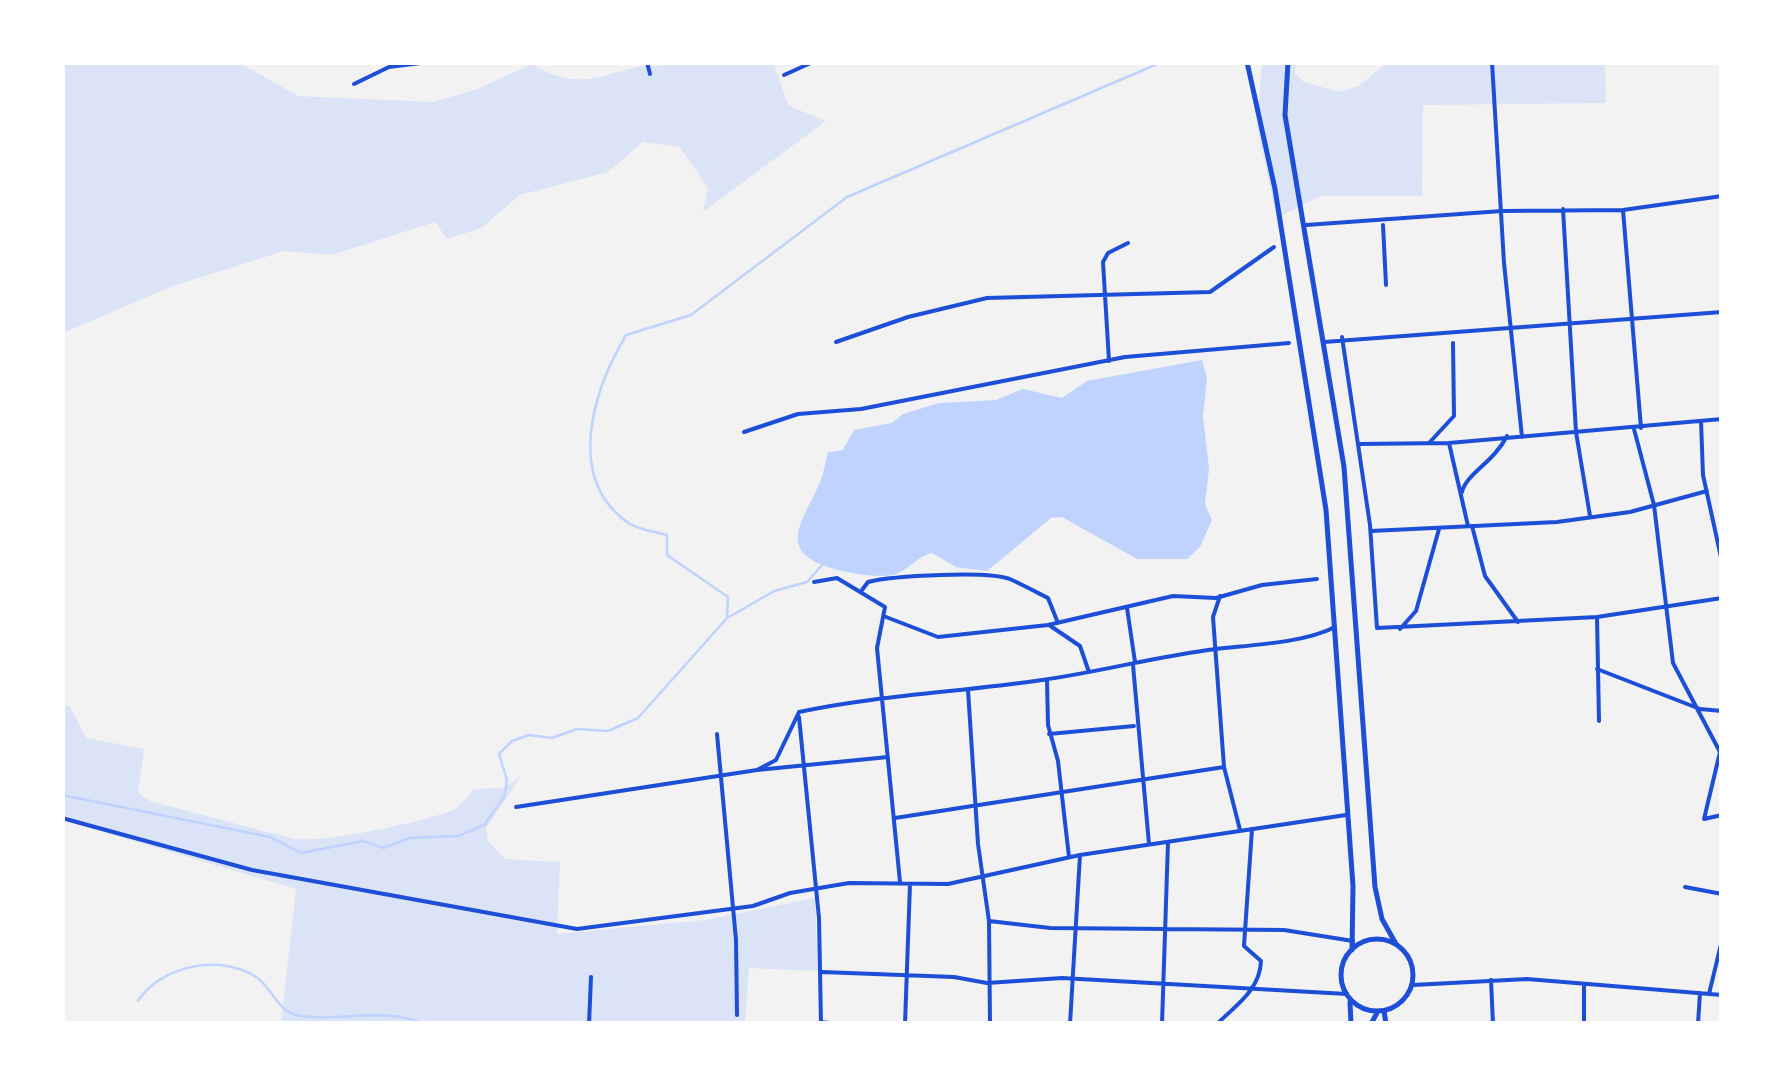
<!DOCTYPE html>
<html>
<head>
<meta charset="utf-8">
<style>
  body { margin:0 }
  #map { position:relative; width:1784px; height:1086px; overflow:hidden; background:#f2f2f2; font-family:Rubik,sans-serif }
  canvas { display:block }
  .frame { position:absolute; inset:0; border:65px solid #fff; pointer-events:none }
</style>
</head>
<body>
<div id="map">
<canvas width="1784" height="1086"></canvas>
<div class="frame"></div>
</div>
<script>
const g = document.querySelector('canvas').getContext('2d');
g.lineJoin = 'round';
function fill(path, color) {
  g.fillStyle = color;
  g.fill(path, 'evenodd');
}
function strokePath(path, color, width, dash) {
  g.strokeStyle = color;
  g.lineWidth = width;
  g.lineCap = dash ? 'butt' : 'round';
  g.setLineDash(dash || []);
  g.stroke(path);
}
const green = new Path2D(`
  M675,62l98,1 16,43 37,15 -123,91 5,-24 -28,-41 -37,-5 -35,30 -88,23 -39,33 -34,11 -12,-17 -103,33 -48,-4 -111,35 -110,47v-270h177l58,33 135,6 44,-13 55,-25c42,25 61,15 105,3 13,-4 26,2 38,-5z
  M1262,63h34l-1,11 9,8 35,10 19,-6 29,-23h222l-4,1 1,39 -183,2 -1,91h-102l-43,22 -20,-92z
  M62,702l9,6 15,30 58,11 -6,44 12,8 144,38c29,4 129,-17 157,-28 9,-3 16,-15 23,-22l29,-1 18,-12 -35,52 2,13 17,18 55,3 -3,72 148,-14 110,-22 3,73 -69,-3 -4,55h-464l15,-134 -233,-69z`);
const water = new Path2D(`
  M1202,360l5,18 -4,38 6,52 -4,36 7,16 -12,27 -13,12h-50l-75,-42 -11,1 -64,53 -31,-4 -24,-14c-16,3 -22,18 -40,22 -16,3 -45,-2 -61,-7 -58,-17 -25,-51 -11,-86 4,-9 5,-20 8,-30l15,-2 11,-20 38,-7 11,-9 36,-11 57,-3 27,-11 39,9 25,-17z`);
const stream = new Path2D(`
  M729,617l45,-26 33,-9 15,-17
  M62,795l208,42 31,16 62,-12 21,7 25,-10 49,-2 26,-11 20,-28 3,-17 -8,-26 13,-13 17,-6 23,3 25,-9 31,2 30,-13 89,-100 1,-21 -61,-42v-20c-11,-3 -27,-5 -37,-11 -66,-44 -37,-133 -4,-189l65,-20 156,-118 315,-135
  M138,1001c22,-35 82,-48 118,-24 18,12 20,35 45,39 41,6 83,-10 123,8`);
const minor = new Path2D(`
  M647,62l3,12
  M1492,62l12,201 18,174
  M784,75l29,-13
  M354,84l35,-17 40,-5
  M1563,209l13,223 14,84
  M1623,210l18,218
  M1306,225l196,-14 121,-1 99,-14
  M1383,225l3,60
  M1342,337l28,188 7,103 220,-11 125,-19
  M836,342l72,-25 79,-19 223,-6 64,-45
  M1324,342l398,-30
  M1109,361l-6,-99 5,-9 20,-10
  M1701,421l2,54 19,87
  M1634,429l20,76 19,158 47,89 -16,67 18,-4
  M744,432l54,-18 63,-5 264,-52 164,-14
  M1429,443l25,-27 -1,-73
  M1449,443l19,83
  M1358,444l91,-1 273,-24
  M1462,492c4,-18 32,-30 45,-56
  M1472,526l13,50 33,46
  M1371,531l186,-9 73,-10 77,-21
  M814,582l23,-4 48,29 -8,41 23,234
  M862,590l6,-8c23,-6 124,-12 144,-2 13,6 24,12 36,18l10,25
  M1220,596l-7,21 11,150
  M1127,608l8,54
  M886,617l52,20 110,-12 125,-29 43,2 46,-13 55,-6
  M1597,617l2,104
  M1049,625l31,21 9,26
  M1400,629l16,-18 23,-82
  M1133,665l16,179
  M1597,669l103,40 22,2
  M1047,680l1,45 10,36 11,96
  M968,690l10,154 11,77 1,103
  M799,717l20,201 2,106
  M717,734l19,206 1,75
  M1049,734l85,-8
  M757,770l19,-10 23,-48c80,-17 162,-20 243,-32 58,-8 116,-24 174,-31 35,-4 88,-6 119,-22
  M516,807l241,-37 131,-13
  M62,818l190,52 325,59 176,-23 37,-13 59,-10 99,1 132,-29 266,-40
  M895,818l329,-51 16,63
  M1685,887l37,7
  M989,921l61,7 234,2 69,11
  M822,972l132,5 33,6 75,-5 285,16
  M1491,980l2,44
  M1413,985l114,-6 195,16
  M1584,986v38
  M1709,994l13,-54
  M821,1022l17,2
  M589,1024l2,-47
  M905,1024l5,-140
  M1070,1024l10,-169
  M1162,1024l6,-182
  M1217,1024c19,-19 43,-34 44,-63l-17,-15 8,-117
  M1698,1024l2,-31`);
const primary = new Path2D(`
  M1384,1011l2,13`);
const trunk = new Path2D(`
  M1247,62l28,127 51,321 27,376 -1,64
  M1288,62l-3,53 59,352 31,420 7,32 14,25
  M1341 975a36 36 0 1 1 72 0a36 36 0 1 1-72 0Z
  M1350,1002l1,22
  M1371,1024l7,-13`);
fill(green, '#dbe4f7');
fill(water, '#bfd3fe');
strokePath(stream, '#bfd3fe', 2.5);
strokePath(minor, '#1d4ed8', 4);
strokePath(primary, '#1d4ed8', 5);
strokePath(trunk, '#1d4ed8', 5);
</script>
</body>
</html>
